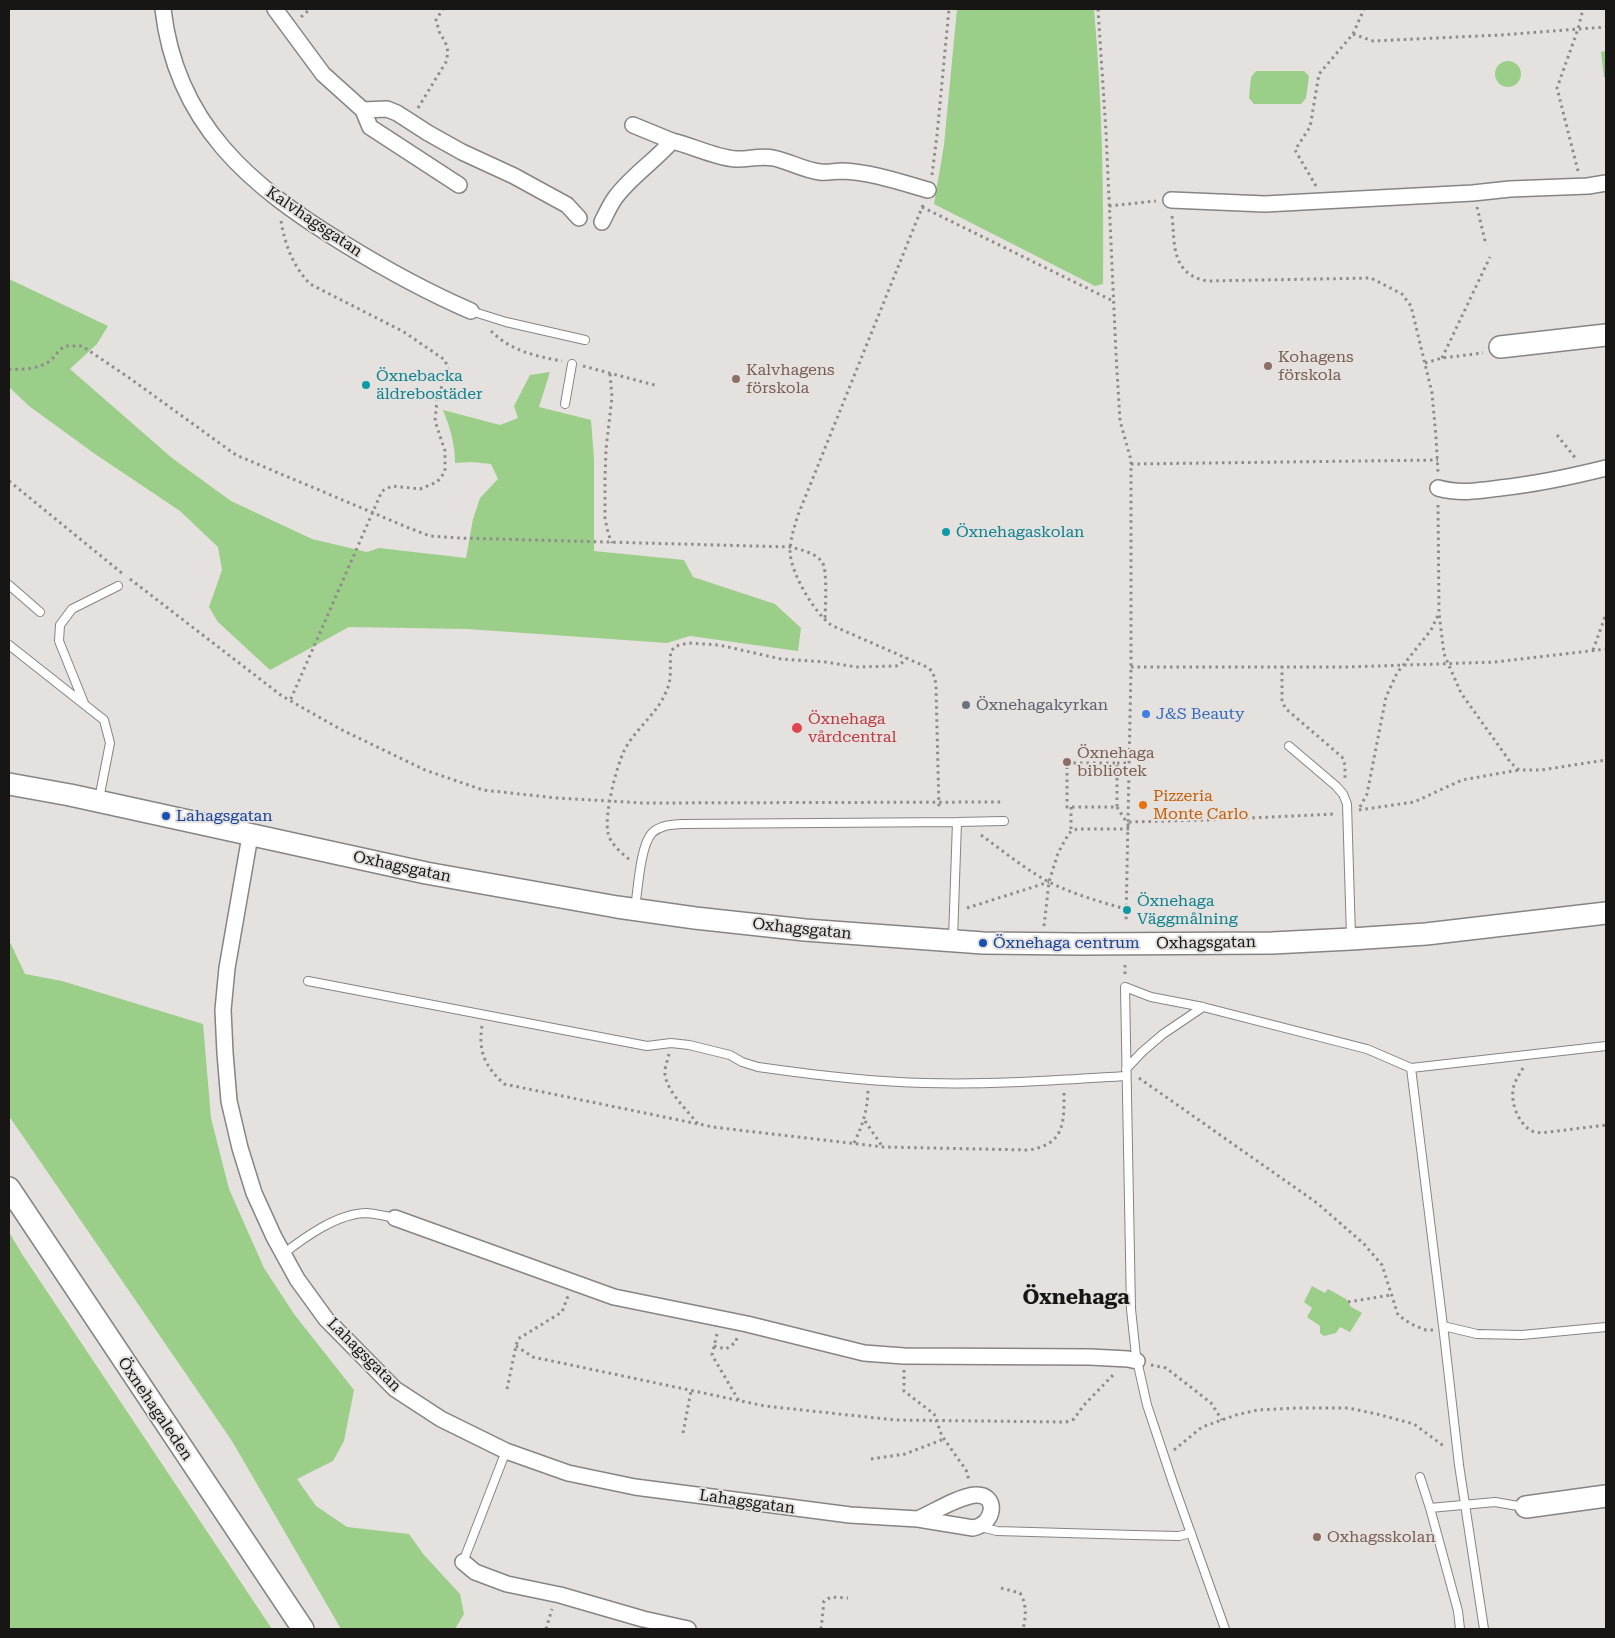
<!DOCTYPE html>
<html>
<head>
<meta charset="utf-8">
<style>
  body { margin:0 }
  #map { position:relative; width:1615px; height:1638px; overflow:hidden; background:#e5e1df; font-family:"Roboto Serif",serif }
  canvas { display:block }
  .frame { position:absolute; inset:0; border:10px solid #171615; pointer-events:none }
</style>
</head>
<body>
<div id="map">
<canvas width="1615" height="1638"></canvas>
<div class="frame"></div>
</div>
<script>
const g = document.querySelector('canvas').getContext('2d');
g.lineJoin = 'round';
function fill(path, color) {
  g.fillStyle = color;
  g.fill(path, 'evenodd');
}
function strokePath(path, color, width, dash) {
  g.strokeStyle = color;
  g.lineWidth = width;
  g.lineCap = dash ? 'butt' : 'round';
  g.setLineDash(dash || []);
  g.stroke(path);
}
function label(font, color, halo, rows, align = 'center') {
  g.font = font + ' "Roboto Serif",serif';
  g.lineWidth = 4;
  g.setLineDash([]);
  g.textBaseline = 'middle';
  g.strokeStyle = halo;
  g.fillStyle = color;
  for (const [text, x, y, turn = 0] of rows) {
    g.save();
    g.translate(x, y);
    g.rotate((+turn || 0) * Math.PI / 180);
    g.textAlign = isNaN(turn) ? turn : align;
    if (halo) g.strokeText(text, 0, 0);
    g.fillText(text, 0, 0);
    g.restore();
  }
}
const green = new Path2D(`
  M957,9h137c8,91 10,183 9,275l-8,2 -161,-82 10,-59z
  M1606,51v28l-2,-2 -3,-25z
  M1495 74a13 13 0 1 1 26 0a13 13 0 1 1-26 0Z
  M1256,71h48l5,5 -3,22 -5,6h-47l-5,-6 2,-21z
  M9,279l99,47 -11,18 -27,25 102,89 59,43 81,38 55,13 12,-4 87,10 7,-39 7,-21 18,-19 -7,-15 -20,-2 -16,1c0,-20 -5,-35 -12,-53l57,15 18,-7 -4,-12 16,-31 20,-3 -11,35 52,13 3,39v92l90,9 9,17 82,27 26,24 -3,23 -108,-15 -23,7 -200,-14 -118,-2 -79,43 -52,-48 -9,-15 13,-37 -4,-23 -38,-36 -85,-57 -66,-48 -20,-19z
  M9,940l16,34 37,7 141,43 8,94 18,71 35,79 30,46 60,76 -10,51 -11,20 -36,18 19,27 31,21 62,7 15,21 36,39 4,20 -9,15h-114l-109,-188 -223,-325z
  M9,1232l13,22 250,375h-263z
  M1312,1286l13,7 3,-4 18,10 5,8 11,6 -12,19 -10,-5 -4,6 -12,3 -4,-3v-7l-13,-9 5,-9 -8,-6z`);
const path = new Path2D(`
  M1098,9l8,123 10,222 4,67 11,39v207l-5,255
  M301,17l9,-8
  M1353,34l20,7 127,-6 106,-8
  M418,108l28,-46 2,-10 -3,-11 -5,-7 -4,-14 7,-11
  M1578,171l-21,-83 21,-59 5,-20
  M932,175l5,-40 12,-126
  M1316,186l-21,-36 15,-23 9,-53 34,-40 11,-25
  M923,205l-125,310c-4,13 -8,25 -8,38 2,22 24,59 41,72l98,43c5,6 6,10 7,18l3,124
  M1109,206l47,-5
  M922,207l191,94
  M1477,207l9,38
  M1172,216c3,29 -1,58 35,65l164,-3 31,16 9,12 21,87 4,44 2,36
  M281,221c4,24 12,45 29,63l94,48 41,28 3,9 -11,31 -2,21 10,30v21l-8,10 -17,7 -28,-3 -10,5 -92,210
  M491,331c20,20 44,25 71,30
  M1442,358l48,-101
  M1425,363l17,-5 41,-5
  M583,366l75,20
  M9,369c12,1 32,0 42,-9 5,-5 8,-10 14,-14h17l46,31 108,78 173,73 21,8 29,2 332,9c10,3 25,6 31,15 6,7 3,48 3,59
  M610,374l2,23 -6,52 -1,30v39l3,15 4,10
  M1557,435l20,25
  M1131,464l307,-4
  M9,481l114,93
  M1438,505l1,108 5,41 17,39 50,70 8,7h22l65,-10
  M130,579l152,117 58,33 85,41 58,20 74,8 86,5 359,-1
  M1593,650l13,-36
  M1282,666v34l3,8 57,49 3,8v14
  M1131,667h217l147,-5 111,-13
  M1067,763h50v44h-50z
  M1117,763h12
  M1071,807v25
  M1117,807l12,19
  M1360,807l7,-13 19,-97 11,-24 34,-43 8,-17
  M1359,810l55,-8 48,-22 57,-10
  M1129,822l78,-2 128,-6
  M981,835c22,16 44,34 68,47 24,12 51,20 77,27
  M629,859c-8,-6 -19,-16 -21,-26 -4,-18 8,-65 16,-82 11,-22 33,-37 42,-59 7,-14 3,-27 5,-41l5,-5 12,-3 31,2 62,14 45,3 30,5 40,-1 5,-2 5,-6
  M967,908l82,-26
  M1044,926l5,-44 9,-29 11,-20 8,-4h52
  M1125,965v12
  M482,1026c-4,26 3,40 22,58l209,43 170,20 146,3c37,-6 35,-29 35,-60
  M669,1054c-1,5 -3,10 -4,16 -2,18 22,40 33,54
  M1523,1068c-4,7 -9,14 -10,22 -2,13 5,32 17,40 3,2 7,2 11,3l65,-8
  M1139,1078l178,125 47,41 18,21 16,50 13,9 15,6h7
  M865,1121l17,25
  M854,1143c9,-19 13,-31 14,-52
  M1348,1302l43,-7
  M717,1334l-5,21 27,46
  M516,1346l17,11 232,49 130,14 171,2 8,-3 10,-14 30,-31
  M714,1346l12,3 10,-7 1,-5
  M1151,1365l15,3 26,20 19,15 11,17
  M904,1370v21l30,23 8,22 24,34 3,10
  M507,1389l9,-43 2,-7 44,-27 6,-16
  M683,1433l8,-42
  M1174,1450l28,-23 34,-12 21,-5 41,-2h50l29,6 37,10 31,23
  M871,1459l34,-5 39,-15
  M1001,1588l19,5c7,12 6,23 3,36
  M546,1629l6,-20
  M821,1629l3,-28 7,-4 17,1`);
const lane = new Path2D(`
  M471,311l35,11 79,18
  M565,404l7,-40
  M9,585l31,27
  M9,645l95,75 6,23 -11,56
  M84,703l-25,-62 1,-16 12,-16 46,-23
  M1289,746l47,40 7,8 4,10 4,133
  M957,822l47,-1
  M635,908c3,-18 5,-62 17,-75 8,-8 19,-8 29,-9l276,-2 -4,117
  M308,981l339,65 24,-3 18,2 41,10 12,7 16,5c56,8 111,15 167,16 67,2 134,-3 201,-7
  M1411,1068l33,266 15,131 25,164
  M1126,1069l16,-17 21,-18 40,-27
  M283,1254c22,-17 55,-41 84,-41 9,1 19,3 28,5
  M1443,1326l34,8 45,1 84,-8
  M1420,1477l10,31
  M981,1527l16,4 137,4 45,1 12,-3
  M463,1562l43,-111
  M1225,1629l-52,-146 -26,-78 -11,-49 -5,-47 -6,-322 26,10 52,10 164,42 44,19 195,-22
  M1460,1629l-2,-18 -28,-103 65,-6 29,5`);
const street = new Path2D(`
  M163,9c13,115 87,177 180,234 42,26 84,49 128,68
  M275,9l48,65 40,36 24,-1 10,4 31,20 34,19 52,24 53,29 12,13
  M363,110l7,17 89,58
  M633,125l39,16
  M1171,200l94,4 208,-11 37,-4 78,-3 18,-3
  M602,222c4,-8 8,-17 13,-24 16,-22 40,-37 57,-57 21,5 42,16 63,18 12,1 25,-4 38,-1 16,3 30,12 47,14 7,1 15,-1 22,-1 29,1 58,11 86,19
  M1438,488c21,6 40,3 62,0 37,-4 70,-11 106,-20
  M250,836l-23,132 -4,42 2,43 4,48 11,47 14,45 20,44 23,42 29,40 69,70 46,30 65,32 62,22 67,14 215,28 68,4 55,9c23,-4 25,-35 2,-33 -18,2 -41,17 -57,24
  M395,1218l219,79 133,27 117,29 40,3 186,1 38,2 9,2
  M463,1562l12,10 32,12 53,11 83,24 45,10`);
const secondary = new Path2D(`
  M1500,347l106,-12
  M9,784l61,11 356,78 191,34 78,11 110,12 178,13 98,1 191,-1 79,-4 75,-5 180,-21
  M9,1188l294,441
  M1526,1507l80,-11`);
const markers = [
  [1268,366,5,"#8d6e63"],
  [736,379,5,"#8d6e63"],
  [366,385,5,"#0f9aa8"],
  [946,532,5,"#0f9aa8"],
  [966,705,5,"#6b7280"],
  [1146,714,5,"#3f7fe0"],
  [797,728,6,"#e0444e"],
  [1067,762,5,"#8d6e63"],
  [1143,805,5,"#e8710a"],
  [166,816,5,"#1a4fb4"],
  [1127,910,5,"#0f9aa8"],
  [983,943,5,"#1a4fb4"],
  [1317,1537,5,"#8d6e63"]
];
const streetNames = [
  ["Kalvhagsgatan",314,222,34],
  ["Oxhagsgatan",402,867,12],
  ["Oxhagsgatan",802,929,6],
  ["Oxhagsgatan",1206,943,-1],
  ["Lahagsgatan",364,1355,45],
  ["Öxnehagaleden",155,1409,56],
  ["Lahagsgatan",747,1502,8]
];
const educationNames = [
  ["Kohagens",1278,357],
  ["förskola",1278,375],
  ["Kalvhagens",746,370],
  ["förskola",746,388],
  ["Öxnehaga",1077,753],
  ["bibliotek",1077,771],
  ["Oxhagsskolan",1327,1537]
];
const cultureNames = [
  ["Öxnebacka",376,376],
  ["äldrebostäder",376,394],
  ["Öxnehagaskolan",956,532],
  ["Öxnehaga",1137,901],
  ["Väggmålning",1137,919]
];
const worshipNames = [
  ["Öxnehagakyrkan",976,705]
];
const shopNames = [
  ["J&S Beauty",1156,714]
];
const healthNames = [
  ["Öxnehaga",808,719],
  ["vårdcentral",808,737]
];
const foodNames = [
  ["Pizzeria",1153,796],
  ["Monte Carlo",1153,814]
];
const transitNames = [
  ["Lahagsgatan",176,816],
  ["Öxnehaga centrum",993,943]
];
const districtNames = [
  ["Öxnehaga",1076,1298]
];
fill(green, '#9bce88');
strokePath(lane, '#878482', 10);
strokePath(street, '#878482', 18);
strokePath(secondary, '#878482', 24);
strokePath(path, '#8e8b8a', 3, [2.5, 4]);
strokePath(lane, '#fff', 8);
strokePath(street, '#fff', 15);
strokePath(secondary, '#fff', 21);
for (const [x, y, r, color] of markers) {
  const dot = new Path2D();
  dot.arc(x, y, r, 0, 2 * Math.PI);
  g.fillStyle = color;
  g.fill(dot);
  strokePath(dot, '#e5e1df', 2);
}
label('16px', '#171615', '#e5e1df', streetNames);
label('16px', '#785e54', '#e5e1df', educationNames, 'left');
label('16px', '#0d838f', '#e5e1df', cultureNames, 'left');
label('16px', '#5b616d', '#e5e1df', worshipNames, 'left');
label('16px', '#366cbe', '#e5e1df', shopNames, 'left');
label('16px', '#be3a42', '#e5e1df', healthNames, 'left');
label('16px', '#c56008', '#e5e1df', foodNames, 'left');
label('16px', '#164399', '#e5e1df', transitNames, 'left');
label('bold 21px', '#171615', '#e5e1df', districtNames);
</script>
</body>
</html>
